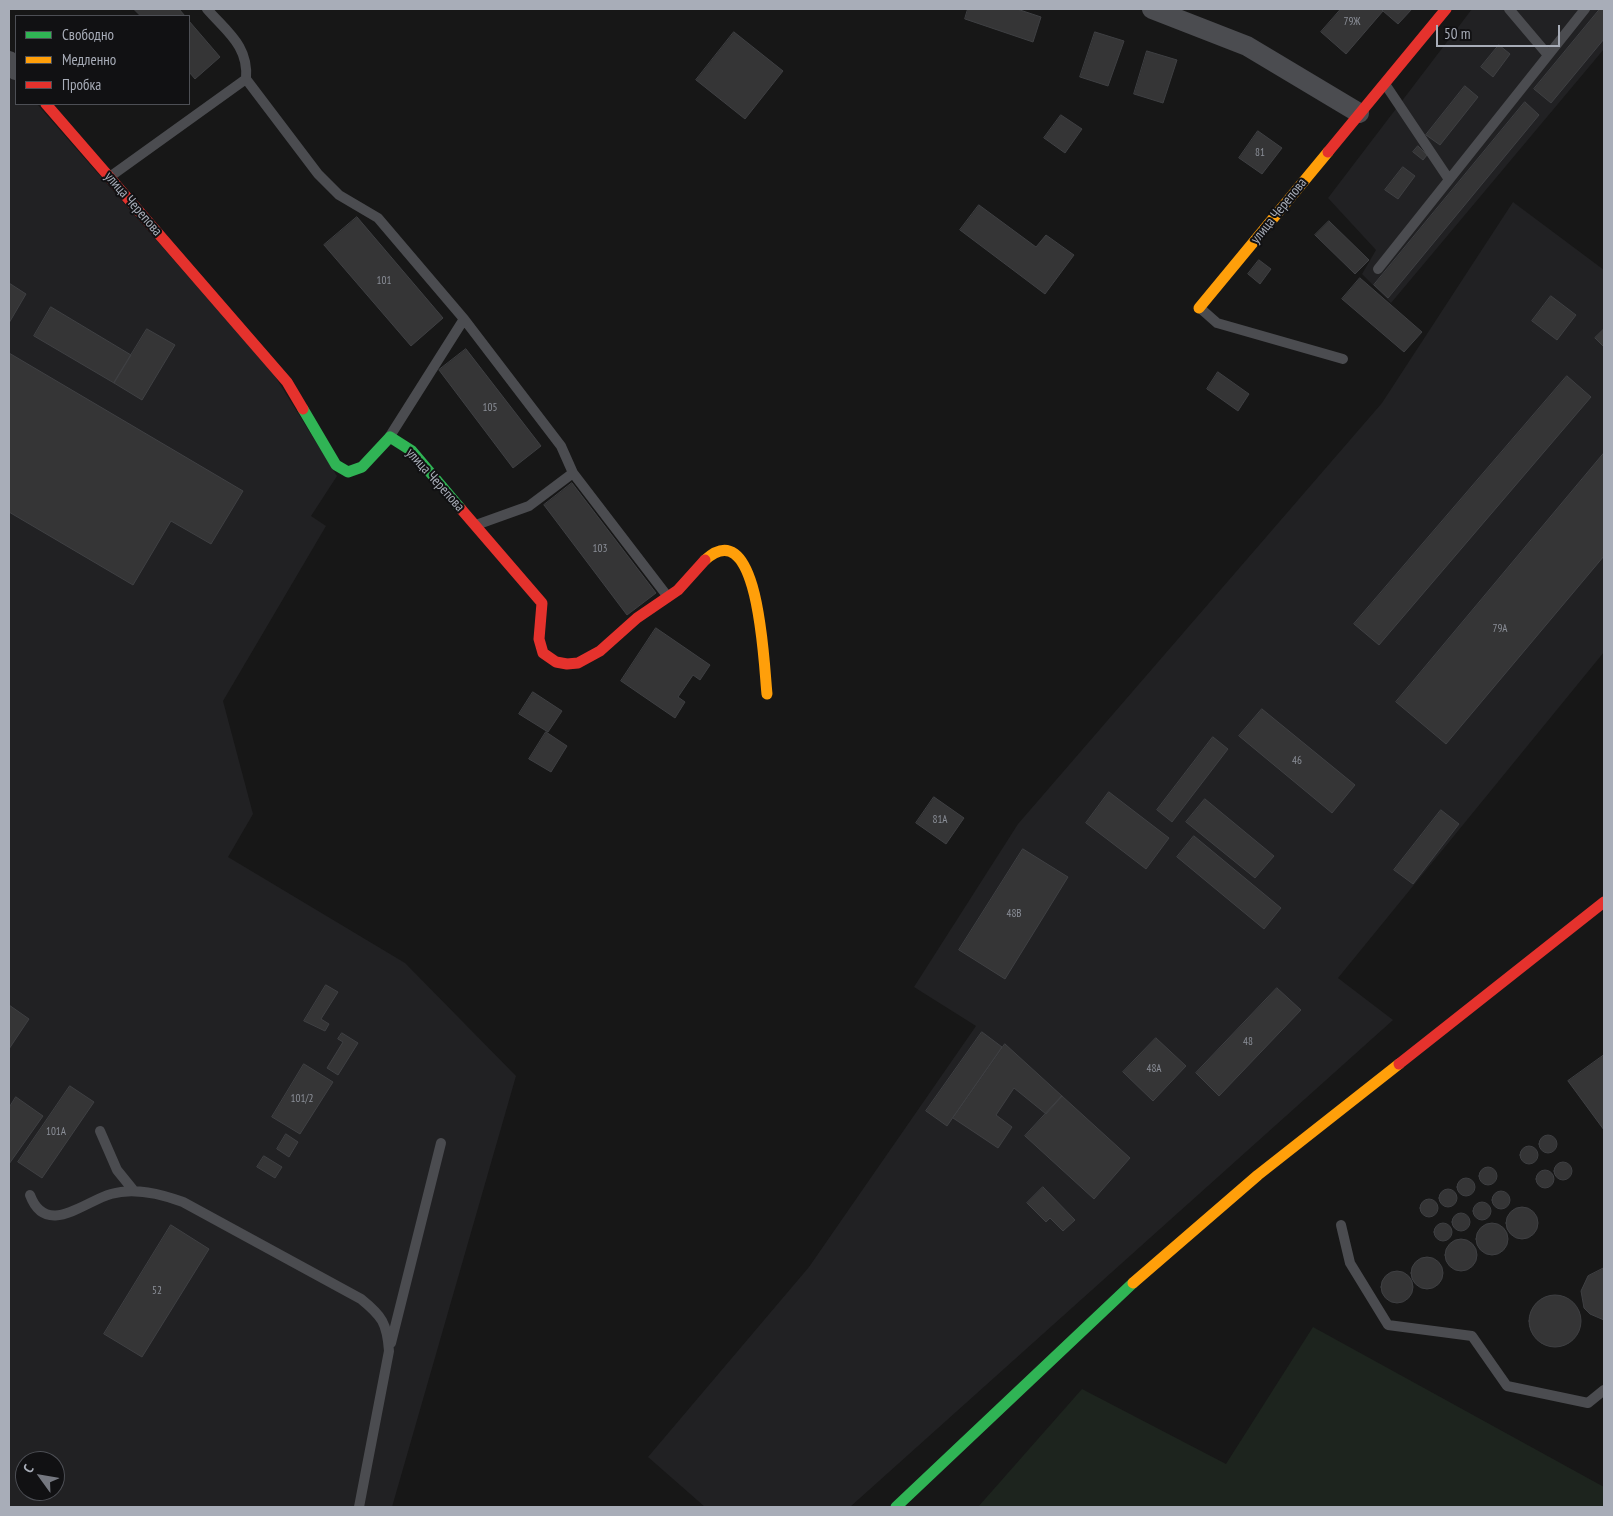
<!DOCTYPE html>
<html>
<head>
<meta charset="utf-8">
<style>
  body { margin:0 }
  #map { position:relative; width:1613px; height:1516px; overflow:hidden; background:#171717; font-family:"PT Sans Narrow",sans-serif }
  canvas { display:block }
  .frame { position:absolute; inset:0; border:10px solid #a8adb8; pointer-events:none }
  .legend { position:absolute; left:15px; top:15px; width:175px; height:90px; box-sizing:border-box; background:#111113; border:1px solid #4d4f55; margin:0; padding:6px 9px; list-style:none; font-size:15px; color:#a8adb8 }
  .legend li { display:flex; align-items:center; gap:10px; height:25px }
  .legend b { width:25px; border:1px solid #4d4f55 }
  .north { position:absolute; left:15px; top:1451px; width:50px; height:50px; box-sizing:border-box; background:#111113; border:1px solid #4d4f55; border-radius:50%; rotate:302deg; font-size:14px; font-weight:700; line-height:20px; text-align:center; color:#a8adb8 }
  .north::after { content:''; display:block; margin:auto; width:18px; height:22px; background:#757880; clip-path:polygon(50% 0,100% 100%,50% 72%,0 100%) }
  .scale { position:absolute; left:1436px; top:25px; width:124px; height:22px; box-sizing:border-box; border:2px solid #a8adb8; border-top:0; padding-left:6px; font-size:15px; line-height:18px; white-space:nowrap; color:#a8adb8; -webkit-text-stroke:4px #111113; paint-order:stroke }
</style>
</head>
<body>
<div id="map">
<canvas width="1613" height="1516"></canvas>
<div class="frame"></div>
<ul class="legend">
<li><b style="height:6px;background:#30b455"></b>Свободно</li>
<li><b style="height:6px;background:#ff9f0a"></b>Медленно</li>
<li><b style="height:6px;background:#e5322d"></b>Пробка</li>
</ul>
<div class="north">С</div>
<div class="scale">50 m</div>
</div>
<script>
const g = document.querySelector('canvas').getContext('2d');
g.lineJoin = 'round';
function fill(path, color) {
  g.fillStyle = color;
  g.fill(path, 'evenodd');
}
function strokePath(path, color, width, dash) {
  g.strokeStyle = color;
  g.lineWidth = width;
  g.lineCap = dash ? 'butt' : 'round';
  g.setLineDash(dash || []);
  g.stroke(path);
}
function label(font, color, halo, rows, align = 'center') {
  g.font = font + ' "PT Sans Narrow",sans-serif';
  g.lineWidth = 4;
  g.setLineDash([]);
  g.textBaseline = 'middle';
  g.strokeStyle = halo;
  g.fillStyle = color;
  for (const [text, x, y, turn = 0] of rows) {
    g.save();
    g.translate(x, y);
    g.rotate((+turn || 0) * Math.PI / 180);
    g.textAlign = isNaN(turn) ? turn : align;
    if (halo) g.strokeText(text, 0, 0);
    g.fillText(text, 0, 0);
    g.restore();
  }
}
const built = new Path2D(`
  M1472,9h132v40l-213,254 -29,-29 14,-24 -48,-52z
  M9,72l7,8v24h21l236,269 64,103 -26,40 15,10 -103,175 30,113 -25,43 177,106 111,113 -124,431h-383zM25,1461h30v30h-30z
  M1513,202l91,68v382l-266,326 55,42 -543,487h-145l-57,-50 161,-190 167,-241 -62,-39 104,-163 364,-421z`);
const green = new Path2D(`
  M1313,1327l291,160v20h-626l104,-118 144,75z`);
const building = new Path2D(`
  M134,9h45l6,7h-44z
  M968,9h49l24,8 -8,25 -68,-23z
  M1341,9h40l2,2 -37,43 -25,-22z
  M1385,9h27l-14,15 -15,-13z
  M1600,9h4v30l-53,64 -17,-14z
  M189,21l31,36 -25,22 -6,-7z
  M734,32l49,39 -38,48 -49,-39z
  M1095,32l29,9 -16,45 -28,-9z
  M1499,45l11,9 -17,23 -12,-10z
  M1147,51l30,9 -14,43 -29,-9z
  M1465,86l13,11 -38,48 -14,-10z
  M1525,102l14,13 -151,183 -14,-13z
  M1061,115l21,14 -17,24 -21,-15z
  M1258,131l24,17 -20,26 -23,-16z
  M1418,146l9,9 -4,5 -10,-8z
  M1403,167l12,9 -17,23 -13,-9z
  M979,205l57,42 10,-12 28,20 -29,39 -85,-64z
  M357,217l86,101 -32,28 -87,-101z
  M1329,221l40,39 -14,14 -40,-39z
  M1259,260l12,9 -11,15 -12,-10z
  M1360,278l62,54 -18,20 -62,-53z
  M9,283l17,11 -17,29z
  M1551,296l25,19 -19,25 -25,-19z
  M51,307l80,48 -17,28 -80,-47z
  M147,329l28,16 -33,55 -28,-17z
  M1604,329v18l-9,-9z
  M466,349l75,97 -28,22 -74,-98z
  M9,353l234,138 -32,53 -40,-23 -38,64 -124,-73z
  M1218,372l31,22 -11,17 -31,-22z
  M1567,376l24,21 -212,248 -25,-21z
  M1604,453v103l-158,188 -50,-42z
  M572,483l84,110 -29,22 -83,-110z
  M656,628l54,37 -10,15 -7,-5 -15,22 7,5 -10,16 -54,-37z
  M533,692l29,19 -14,21 -29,-18z
  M1262,709l93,76 -23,28 -93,-77z
  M546,732l21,14 -16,26 -22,-13z
  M1213,737l15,12 -56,73 -15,-12z
  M1109,792l60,46 -23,31 -60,-46z
  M934,797l30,21 -18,26 -30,-21z
  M1205,799l69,57 -19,22 -69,-56z
  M1441,810l18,14 -46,60 -19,-14z
  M1194,836l87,72 -17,21 -87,-72z
  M1023,849l45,28 -63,102 -46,-29z
  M326,985l12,7 -17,27 8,5 -4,7 -21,-10z
  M1277,988l24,22 -82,86 -23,-23z
  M9,1005l20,14 -20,30z
  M982,1032l20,15 -55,79 -21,-15z
  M342,1033l16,10 -20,32 -11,-7 16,-26 -5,-3z
  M1156,1038l30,28 -33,35 -30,-29z
  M1005,1044l57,52 -16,18 -32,-26 -18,27 16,12 -14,21 -45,-30z
  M1604,1055v75l-36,-49z
  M304,1064l29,18 -33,52 -28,-17z
  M70,1086l24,16 -52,76 -24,-16z
  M1062,1096l68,62 -36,41 -69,-63z
  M16,1097l27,19 -34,48v-56z
  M286,1134l12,8 -9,15 -12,-8z
  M1539 1144a9 9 0 1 1 18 0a9 9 0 1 1-18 0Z
  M1520 1155a9 9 0 1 1 18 0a9 9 0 1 1-18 0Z
  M264,1156l18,11 -7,11 -18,-11z
  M1554 1171a9 9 0 1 1 18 0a9 9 0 1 1-18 0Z
  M1479 1176a9 9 0 1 1 18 0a9 9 0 1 1-18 0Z
  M1536 1179a9 9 0 1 1 18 0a9 9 0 1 1-18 0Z
  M1457 1187a9 9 0 1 1 18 0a9 9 0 1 1-18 0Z
  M1043,1187l32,33 -12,11 -13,-13 -4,4 -19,-19z
  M1439 1198a9 9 0 1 1 18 0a9 9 0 1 1-18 0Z
  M1492 1200a9 9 0 1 1 18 0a9 9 0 1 1-18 0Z
  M1420 1208a9 9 0 1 1 18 0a9 9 0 1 1-18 0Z
  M1473 1211a9 9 0 1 1 18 0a9 9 0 1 1-18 0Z
  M1506 1223a16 16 0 1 1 32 0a16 16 0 1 1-32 0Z
  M1452 1222a9 9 0 1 1 18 0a9 9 0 1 1-18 0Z
  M1434 1232a9 9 0 1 1 18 0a9 9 0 1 1-18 0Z
  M1476 1239a16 16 0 1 1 32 0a16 16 0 1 1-32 0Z
  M171,1225l38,24 -67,108 -38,-23z
  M1445 1255a16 16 0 1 1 32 0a16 16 0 1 1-32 0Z
  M1411 1273a16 16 0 1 1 32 0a16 16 0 1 1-32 0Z
  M1604,1268v52l-14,-6 -6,-6 -3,-17 7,-15z
  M1381 1287a16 16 0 1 1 32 0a16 16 0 1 1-32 0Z
  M1529 1321a26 26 0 1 1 52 0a26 26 0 1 1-52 0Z`);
const lane = new Path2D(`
  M207,9c20,23 42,37 39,70
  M1509,9l39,46
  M1385,84l63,94
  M111,176l135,-97 72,95 21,21 39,23 86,101 -74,117
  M1378,269l207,-260
  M1200,308l17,15 126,36
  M464,319l97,127 12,27
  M476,525l53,-19 44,-33 95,124
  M100,1131l17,39 17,21
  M30,1195c16,43 55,6 81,-1 24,-7 50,0 72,8l178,97c21,17 26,24 28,52l-30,156
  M1341,1225l9,38 38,62 84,11 35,50 81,17 16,-13
  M391,1343l50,-200`);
const street = new Path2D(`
  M1152,9l95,37 112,67
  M9,61l7,9`);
const fast = new Path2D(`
  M303,409l33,56 12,7 14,-5 28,-30 22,14 49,58
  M896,1507l237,-224`);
const slow = new Path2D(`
  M1199,308l129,-156
  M705,560c55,-50 59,109 62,134
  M1133,1283l125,-108 141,-111`);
const jam = new Path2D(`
  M46,104l241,278 16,27
  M1328,152l118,-143
  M461,509l81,94 -3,36 4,14 13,9 11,2 11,-1 22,-12 37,-33 41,-28 27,-30
  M1399,1064l205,-162`);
const numberNames = [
  ["79Ж",1352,22],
  ["81",1260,153],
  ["101",384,281],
  ["105",490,408],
  ["103",600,549],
  ["79А",1500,629],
  ["46",1297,761],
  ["81А",940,820],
  ["48В",1014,914],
  ["48",1248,1042],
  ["48А",1154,1069],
  ["101/2",302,1099],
  ["101А",56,1132],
  ["52",157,1291]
];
const streetNames = [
  ["улица Черепова",133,204,49],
  ["улица Черепова",1279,211,-51],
  ["улица Черепова",435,480,48]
];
fill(built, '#212123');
fill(green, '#1d241e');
fill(building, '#353536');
strokePath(building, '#3f4043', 1);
strokePath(lane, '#4b4c50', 10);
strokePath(street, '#4b4c50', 20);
strokePath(fast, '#30b455', 11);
strokePath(slow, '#ff9f0a', 11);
strokePath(jam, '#e5322d', 11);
label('11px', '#8b8f98', null, numberNames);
label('14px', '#a8adb8', '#111113', streetNames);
</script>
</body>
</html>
